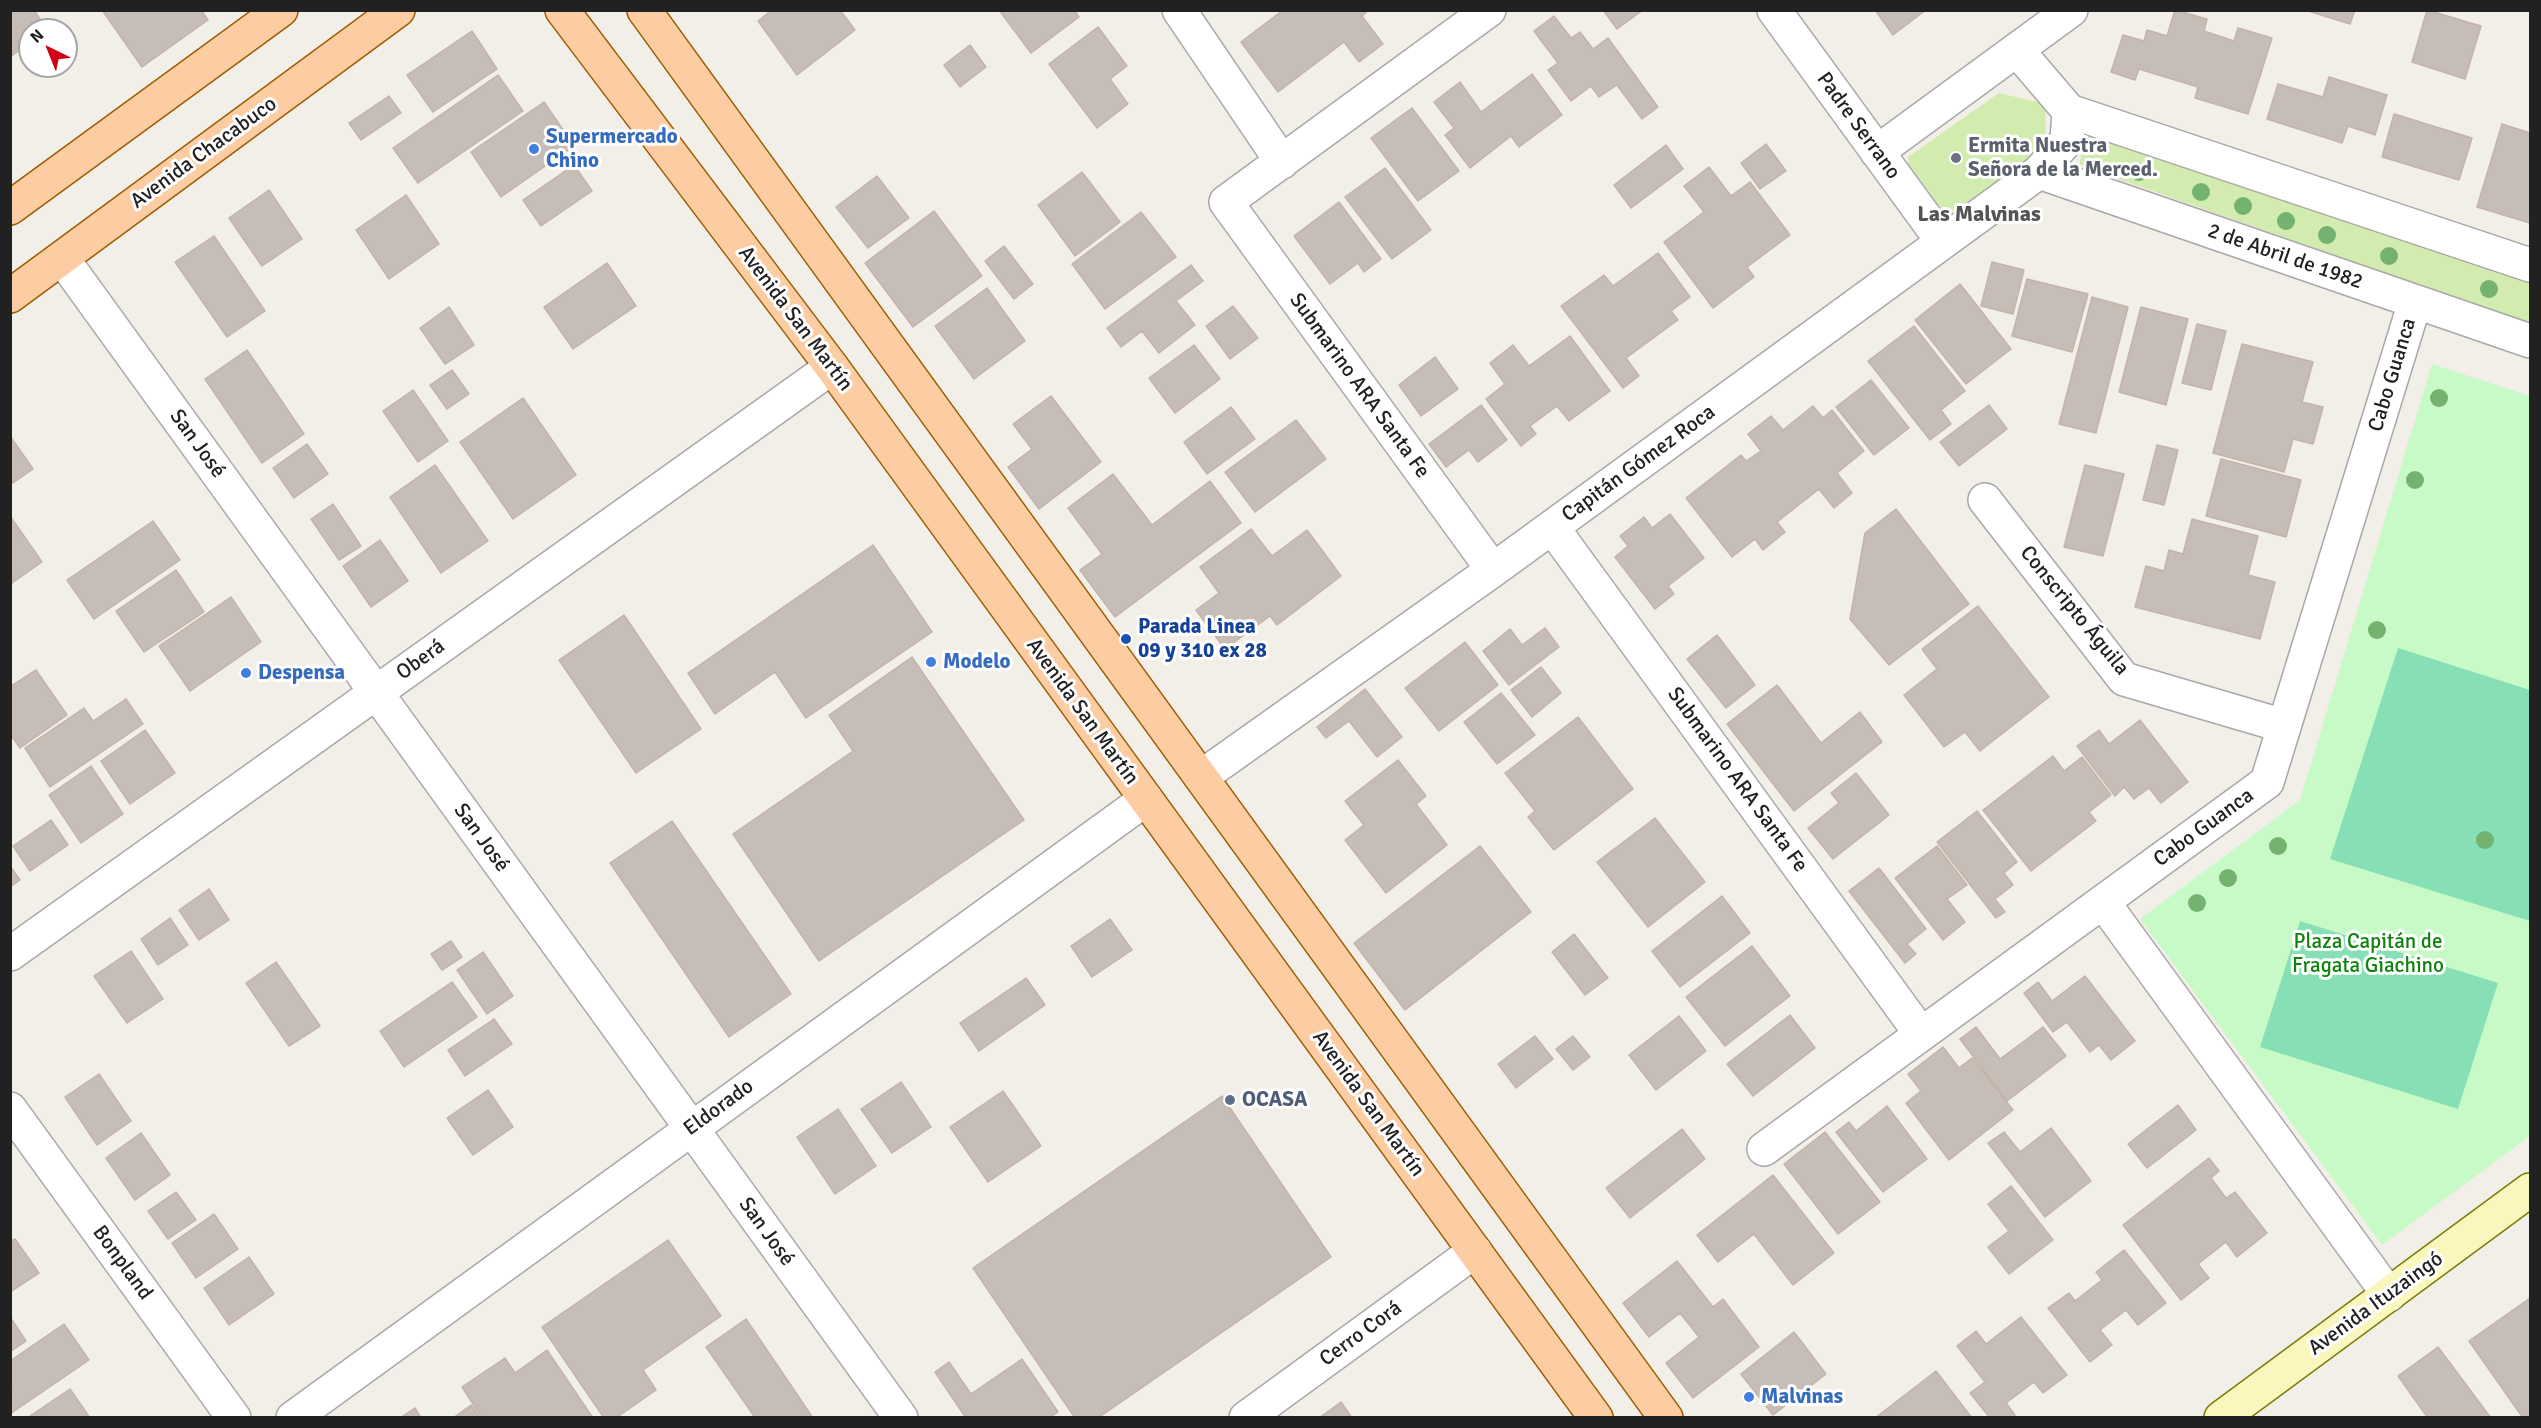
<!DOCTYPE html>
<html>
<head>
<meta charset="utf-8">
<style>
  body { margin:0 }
  #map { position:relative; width:2541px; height:1428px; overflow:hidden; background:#f2eee8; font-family:Signika,sans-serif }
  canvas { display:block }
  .frame { position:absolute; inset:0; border:12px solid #212121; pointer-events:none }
  .north { position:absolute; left:18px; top:18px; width:60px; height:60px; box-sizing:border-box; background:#fff; border:2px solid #a6a6a6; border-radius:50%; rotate:317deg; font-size:16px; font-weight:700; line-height:24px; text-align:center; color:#212121 }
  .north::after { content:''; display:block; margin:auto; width:21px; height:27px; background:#d30015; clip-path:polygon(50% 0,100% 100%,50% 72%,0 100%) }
</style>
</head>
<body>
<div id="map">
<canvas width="2541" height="1428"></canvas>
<div class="frame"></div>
<div class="north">N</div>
</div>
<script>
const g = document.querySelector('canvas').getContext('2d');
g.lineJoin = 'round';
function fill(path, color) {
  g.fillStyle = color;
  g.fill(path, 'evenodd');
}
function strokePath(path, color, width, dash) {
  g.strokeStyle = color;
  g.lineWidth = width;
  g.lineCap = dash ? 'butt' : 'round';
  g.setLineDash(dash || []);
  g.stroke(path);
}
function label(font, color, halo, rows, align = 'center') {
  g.font = font + ' Signika,sans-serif';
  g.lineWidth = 6;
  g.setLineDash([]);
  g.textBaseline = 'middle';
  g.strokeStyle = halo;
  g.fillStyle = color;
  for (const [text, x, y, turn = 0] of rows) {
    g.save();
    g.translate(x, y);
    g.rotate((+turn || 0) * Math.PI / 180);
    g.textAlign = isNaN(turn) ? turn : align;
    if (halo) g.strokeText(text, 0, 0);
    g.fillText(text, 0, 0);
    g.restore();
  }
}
const grass = new Path2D(`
  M1999,93l46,11 1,43 -104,72 -30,-21 -4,-41z
  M2088,131l442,150v43l-451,-159z`);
const park = new Path2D(`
  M2432,364l98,32v740l-148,109 -242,-326 160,-119z`);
const pitch = new Path2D(`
  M2398,648l132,42v231l-200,-62z
  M2300,921l198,62 -40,126 -198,-62z`);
const building = new Path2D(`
  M10,10h24l13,20h-17v13l-20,14z
  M102,10h99l7,10 -66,47z
  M772,10h68l15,20 -58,45 -39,-54z
  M999,10h75l5,7 -48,36z
  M1283,10h86l-7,6 21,28 -24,18 -15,-20 -66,50 -37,-50z
  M1603,10h40l-26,19z
  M1875,10h51l-33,25z
  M2175,10l32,9 -3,12 30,10 4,-13 34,10 -24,76 -53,-16 3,-11 -59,-18 -4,11 -24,-8 12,-37 21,6 3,-11 20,6z
  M2305,10h50l-5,14z
  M2427,10l54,16 -16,53 -53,-17z
  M1554,16l17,22 9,-6 13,17 15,-11 50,69 -16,12 -25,-34 -18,12 -8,-11 -20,15 -23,-31 10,-7 -24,-32z
  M1098,27l29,39 -17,13 18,25 -31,24 -48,-64z
  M472,31l25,38 -64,43 -26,-37z
  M970,45l16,22 -26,20 -16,-22z
  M1532,74l30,41 -43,32 -8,-11 -41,32 -25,-33 9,-7 -20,-26 26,-20 21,30z
  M498,75l25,36 -105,72 -25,-35z
  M2329,77l58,18 -12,40 -27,-9 -6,17 -75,-24 11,-35 45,13z
  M389,96l12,17 -40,27 -12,-17z
  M544,102l30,44 -73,51 -30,-45z
  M1412,108l47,63 -41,30 -47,-63z
  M2394,114l78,24 -13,42 -77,-23z
  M2502,124l28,9v90l-53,-16z
  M1766,144l20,27 -26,18 -19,-26z
  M1666,145l17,24 -52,39 -17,-23z
  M574,165l18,26 -51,35 -18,-26z
  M1709,167l22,29 19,-14 40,53 -43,32 7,10 -41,31 -49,-66 40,-30 -20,-26z
  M1385,168l46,62 -39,29 -47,-62z
  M1082,172l38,50 -45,34 -37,-51z
  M877,176l32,42 -41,30 -32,-41z
  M269,190l33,49 -40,27 -33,-48z
  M406,195l33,49 -50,35 -33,-49z
  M1339,202l42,57 -17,13 -6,-9 -28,21 -36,-48z
  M934,211l48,65 -69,51 -48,-64z
  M1141,212l35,45 -71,52 -33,-45z
  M214,236l51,75 -38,26 -52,-75z
  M1004,246l29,38 -19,15 -29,-38z
  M1658,253l32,44 -19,14 7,9 -52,38 13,18 -16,12 -62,-82 43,-31 9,11z
  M1992,262l32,8 -11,44 -32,-8z
  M607,263l29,43 -63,43 -29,-42z
  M1191,265l12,16 -27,20 19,24 -36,28 -17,-22 -21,16 -14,-19z
  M2027,279l61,15 -16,58 -60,-16z
  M1960,284l51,65 -45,35 -51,-64z
  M987,288l38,53 -51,38 -39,-53z
  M2092,297l36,10 -32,126 -37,-9z
  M1233,306l25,32 -28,21 -24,-33z
  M449,307l25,38 -29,19 -25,-36z
  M2141,307l47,12 -22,86 -47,-13z
  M2197,324l29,7 -15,59 -29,-7z
  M1914,326l51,65 -24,19 10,14 -21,16 -62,-79z
  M1570,336l40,55 -41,30 -12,-15 -27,20 6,8 -15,12 -35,-47 19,-15 -15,-21 23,-18 16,21z
  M2242,344l71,18 -11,40 21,5 -10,37 -20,-5 -9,33 -71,-19z
  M1194,345l26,34 -45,34 -26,-35z
  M247,350l57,84 -42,29 -57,-84z
  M1435,357l23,32 -37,27 -22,-31z
  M452,370l17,24 -22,15 -17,-24z
  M1871,380l38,48 -35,27 -38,-48z
  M413,390l35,51 -30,21 -35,-51z
  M1051,396l50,66 -62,47 -31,-42 24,-18 -19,-25z
  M523,398l53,77 -63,44 -53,-77z
  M1481,405l26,35 -29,22 -9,-12 -23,17 -17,-23z
  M1989,405l18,24 -48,37 -19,-24z
  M1813,406l10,12 9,-8 32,41 -27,22 15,20 -18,15 -15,-19 -42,33 8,10 -22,18 -8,-11 -23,18 -46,-59 55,-43 5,6 15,-10 -13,-17 23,-18 12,14z
  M1231,407l24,32 -48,35 -23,-32z
  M1296,420l30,39 -71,53 -30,-40z
  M10,436l23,33 -23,16z
  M307,444l21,30 -34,24 -21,-30z
  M2157,445l21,5 -14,55 -21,-5z
  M2221,459l80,21 -15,57 -80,-21z
  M435,465l53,76 -47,32 -51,-76z
  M2085,465l39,9 -21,82 -39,-9z
  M1113,474l39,51 58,-44 31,42 -126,94 -35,-47 22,-16 -34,-46z
  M333,504l28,42 -22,14 -28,-41z
  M1896,509l73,95 -80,61 -39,-46 15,-86z
  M1670,514l34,44 -36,28 6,8 -19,15 -40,-52 13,-11 -8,-10 24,-19 8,11z
  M10,516l32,46 -30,21 -2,-2z
  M2192,519l66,17 -10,39 27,7 -15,57 -125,-32 11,-41 18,5 5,-21 14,4z
  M153,521l27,39 -86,59 -27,-39z
  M1251,529l21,27 35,-26 34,46 -64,49 -7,-9 -45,33 -29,-39 23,-17 -19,-26z
  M380,540l28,41 -37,26 -28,-41z
  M873,545l59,87 -126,86 -31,-46 -60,42 -27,-41z
  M176,570l28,42 -60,40 -28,-41z
  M231,597l30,45 -71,49 -31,-45z
  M1978,606l71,91 -69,54 -15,-19 -21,15 -40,-52 33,-26 -15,-20z
  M624,615l77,114 -65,44 -77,-113z
  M1545,628l14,19 -50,38 -26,-34 27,-22 12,16z
  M1717,635l38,50 -29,23 -39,-49z
  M1465,642l33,43 -59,46 -34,-43z
  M912,657l112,163 -205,141 -86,-127 120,-83 -24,-36z
  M1541,667l20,26 -29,24 -21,-27z
  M36,670l31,45 -47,33 -10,-14v-47z
  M1777,685l44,58 39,-31 22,30 -88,69 -67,-87z
  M1365,689l37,48 -25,20 -28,-36 -23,17 -9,-11z
  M1501,693l34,42 -38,29 -33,-42z
  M126,699l17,25 -93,63 -25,-39 59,-40 9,13z
  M1578,717l55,72 -79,61 -26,-33 7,-6 -30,-38z
  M2140,720l48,62 -27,21 -12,-15 -15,11 -10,-12 -9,9 -38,-50 22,-16 10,14z
  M145,730l30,43 -45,31 -29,-43z
  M2053,756l11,15 18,-14 29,38 -22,17 7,9 -65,50 -48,-61z
  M1398,760l28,36 -10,8 31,41 -61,48 -41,-53 19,-15 -19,-24z
  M91,766l32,48 -42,29 -32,-48z
  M1856,773l33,42 -56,44 -25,-31 31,-25 -8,-10z
  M1977,811l40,51 -13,11 9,12 -18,14 10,13 -9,6 -59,-76z
  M1655,818l50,64 -57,45 -51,-65z
  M51,820l17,25 -38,26 -17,-25z
  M672,821l119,173 -62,43 -119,-174z
  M1480,846l51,66 -126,98 -51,-67z
  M1937,846l30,39 -20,14 18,23 -22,18 -48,-62z
  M10,866l10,14 -10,7z
  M1879,868l47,61 -19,15 9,10 -11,9 -56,-72z
  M209,889l20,31 -30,20 -20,-30z
  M1722,896l28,37 -70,54 -28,-36z
  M170,918l18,27 -30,20 -17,-26z
  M1110,919l22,31 -40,27 -21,-31z
  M1574,934l34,44 -23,17 -33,-43z
  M451,941l11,16 -20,13 -11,-16z
  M1752,946l38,50 -65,50 -39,-49z
  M131,951l32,48 -36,24 -33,-47z
  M483,952l30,44 -26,18 -30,-44z
  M276,962l44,64 -31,20 -43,-63z
  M2085,976l50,65 -24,19 -12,-15 -9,7 -23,-30 -14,10 -29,-39 14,-11 14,19z
  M1026,978l19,27 -66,46 -19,-28z
  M452,982l25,35 -73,50 -24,-36z
  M1790,1015l25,33 -62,48 -26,-32z
  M1679,1016l27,35 -50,39 -27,-35z
  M494,1019l18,25 -47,32 -17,-26z
  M1976,1027l24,32 43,-32 23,29 -59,45 -47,-62z
  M1535,1036l18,23 -37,29 -18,-24z
  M1573,1036l17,21 -17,13 -17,-21z
  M1943,1047l16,21 13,-10 41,52 -64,50 -43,-57 15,-12 -13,-17z
  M99,1074l32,47 -34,24 -32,-48z
  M901,1082l30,45 -39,26 -31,-44z
  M488,1090l25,37 -40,28 -26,-37z
  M1003,1091l38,55 -53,36 -38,-55z
  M1222,1096l109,161 -233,161h-23l-102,-150z
  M2178,1105l18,25 -49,38 -19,-24z
  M1887,1106l40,53 -44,33 -47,-60 13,-10 7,9z
  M838,1109l38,57 -41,28 -38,-57z
  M2051,1128l40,53 -46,36 -57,-74 16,-11 16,20z
  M1682,1129l23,30 -75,59 -24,-30z
  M1825,1132l55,70 -42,32 -54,-70z
  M141,1133l29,42 -35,25 -29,-42z
  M2209,1158l10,13 -8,7 15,20 9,-6 32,41 -30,24 -11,-15 -28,22 11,14 -28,22 -58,-75z
  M1773,1175l61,78 -41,32 -39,-51 -36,28 -21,-27z
  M2011,1186l42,54 -44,34 -21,-27 21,-16 -21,-27z
  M176,1192l20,28 -28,19 -20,-28z
  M214,1214l24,35 -42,29 -24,-35z
  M15,1239l24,34 -29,19v-50z
  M668,1240l53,76 -78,54 13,20 -40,28h-12l-62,-91z
  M2124,1250l42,53 -28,22 -12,-15 -26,20 12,15 -22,17 -42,-54 21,-15 6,8 27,-21 -6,-8z
  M249,1257l25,37 -45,31 -25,-37z
  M1677,1261l36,46 10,-8 36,48 -66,51 -27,-35 33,-26 -19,-24 -31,24 -26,-34z
  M2530,1298v120h-7l-54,-77z
  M10,1317l16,24 -16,11z
  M2021,1317l46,58 -24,18 -9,-11 -28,21 9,12 -3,3h-22l-20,-25 15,-11 -28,-36 19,-15 10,13z
  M746,1319l67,99h-62l3,-2 -48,-69z
  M64,1324l25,36 -79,54v-22l3,-2 -3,-2v-27z
  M1794,1332l32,42 -53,41 -32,-41z
  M2438,1347l53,71h-63l-30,-42z
  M547,1350l46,68h-111l-20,-31 43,-29 10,15z
  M1022,1359l36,53 -9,6h-83l-31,-46 14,-10 22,32z
  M1936,1371l36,47h-97z
  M70,1389l20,29h-59l-1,-2z
  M1341,1402l11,16h-33z
  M471,1405l9,13h-27z
  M415,1408l6,10h-21z`);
const minor = new Path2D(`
  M1179,10l103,152
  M1489,10l-263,192 267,368
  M1774,10l169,232
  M2069,111l461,154
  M1877,152l194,-142
  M2039,172l491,169
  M62,258l839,1160
  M1985,500l139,179 160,47
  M1552,527l369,507
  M1201,777l292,-207 546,-398 28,-32 2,-29 -52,-61
  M2103,902l286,393
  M10,954l822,-587
  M10,1109l224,309
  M1764,1149l503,-367 148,-480
  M293,1418l853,-619
  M1246,1418l229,-167`);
const secondary = new Path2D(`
  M2221,1418l309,-228`);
const primary = new Path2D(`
  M562,10l270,357 764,1051
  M644,10l1022,1408
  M10,208l271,-198
  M10,296l388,-286`);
const trees = [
  [2139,172],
  [2201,192],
  [2243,206],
  [2286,221],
  [2327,235],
  [2389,256],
  [2489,289],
  [2439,398],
  [2415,480],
  [2377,630],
  [2485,840],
  [2278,846],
  [2228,878],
  [2197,903]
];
const markers = [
  [534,149,6,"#3f7fe0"],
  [1956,158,6,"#6b7280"],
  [1126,639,6,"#1a4fb4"],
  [931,662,6,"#3f7fe0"],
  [246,673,6,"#3f7fe0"],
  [1230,1100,6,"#5c6f8a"],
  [1749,1397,6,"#3f7fe0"]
];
const streetNames = [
  ["Padre Serrano",1858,126,54],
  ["Avenida Chacabuco",204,153,-36],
  ["2 de Abril de 1982",2285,257,19],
  ["Avenida San Martín",795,319,53],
  ["Cabo Guanca",2393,375,-73],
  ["Submarino ARA Santa Fe",1359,386,54],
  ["San José",197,444,54],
  ["Capitán Gómez Roca",1639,464,-36],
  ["Conscripto Águila",2074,611,51],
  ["Oberá",421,660,-36],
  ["Avenida San Martín",1082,712,54],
  ["Submarino ARA Santa Fe",1737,780,54],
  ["Cabo Guanca",2204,828,-36],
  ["San José",481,838,54],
  ["Avenida San Martín",1368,1104,54],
  ["Eldorado",719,1108,-36],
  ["San José",766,1232,54],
  ["Bonpland",122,1263,54],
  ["Avenida Ituzaingó",2376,1304,-36],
  ["Cerro Corá",1361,1334,-36]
];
const shopNames = [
  ["Supermercado",546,137],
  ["Chino",546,161],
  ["Modelo",943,662],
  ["Despensa",258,673],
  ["Malvinas",1761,1397]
];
const worshipNames = [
  ["Ermita Nuestra",1968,146],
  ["Señora de la Merced.",1968,170]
];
const transitNames = [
  ["Parada Linea",1138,627],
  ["09 y 310 ex 28",1138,651]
];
const parkNames = [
  ["Plaza Capitán de",2368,942],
  ["Fragata Giachino",2368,966]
];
const serviceNames = [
  ["OCASA",1242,1100]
];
const neighbourhoodNames = [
  ["Las Malvinas",1979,215]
];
fill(grass, '#d2ebaf');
fill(park, '#c8fac7');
fill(pitch, '#87e0b5');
fill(building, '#c7bdb7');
strokePath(building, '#c4b3aa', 1.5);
strokePath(minor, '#a8a8a8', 36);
strokePath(secondary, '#7b7c05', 36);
strokePath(primary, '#9f5b00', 36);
strokePath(minor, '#fff', 33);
strokePath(secondary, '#faf7be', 33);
strokePath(primary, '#fccda3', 33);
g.fillStyle = '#74b36f';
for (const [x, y] of trees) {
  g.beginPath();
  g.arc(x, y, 9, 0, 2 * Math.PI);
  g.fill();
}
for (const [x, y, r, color] of markers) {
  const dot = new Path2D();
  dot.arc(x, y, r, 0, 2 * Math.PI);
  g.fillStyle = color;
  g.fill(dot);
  strokePath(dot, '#fff', 2);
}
label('21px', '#212121', '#fff', streetNames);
label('bold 21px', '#366cbe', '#fff', shopNames, 'left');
label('bold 21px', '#5b616d', '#fff', worshipNames, 'left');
label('bold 21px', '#164399', '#fff', transitNames, 'left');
label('21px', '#0d830c', '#fff', parkNames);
label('bold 21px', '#4e5e75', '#fff', serviceNames, 'left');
label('bold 22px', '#545454', '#fff', neighbourhoodNames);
</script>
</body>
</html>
